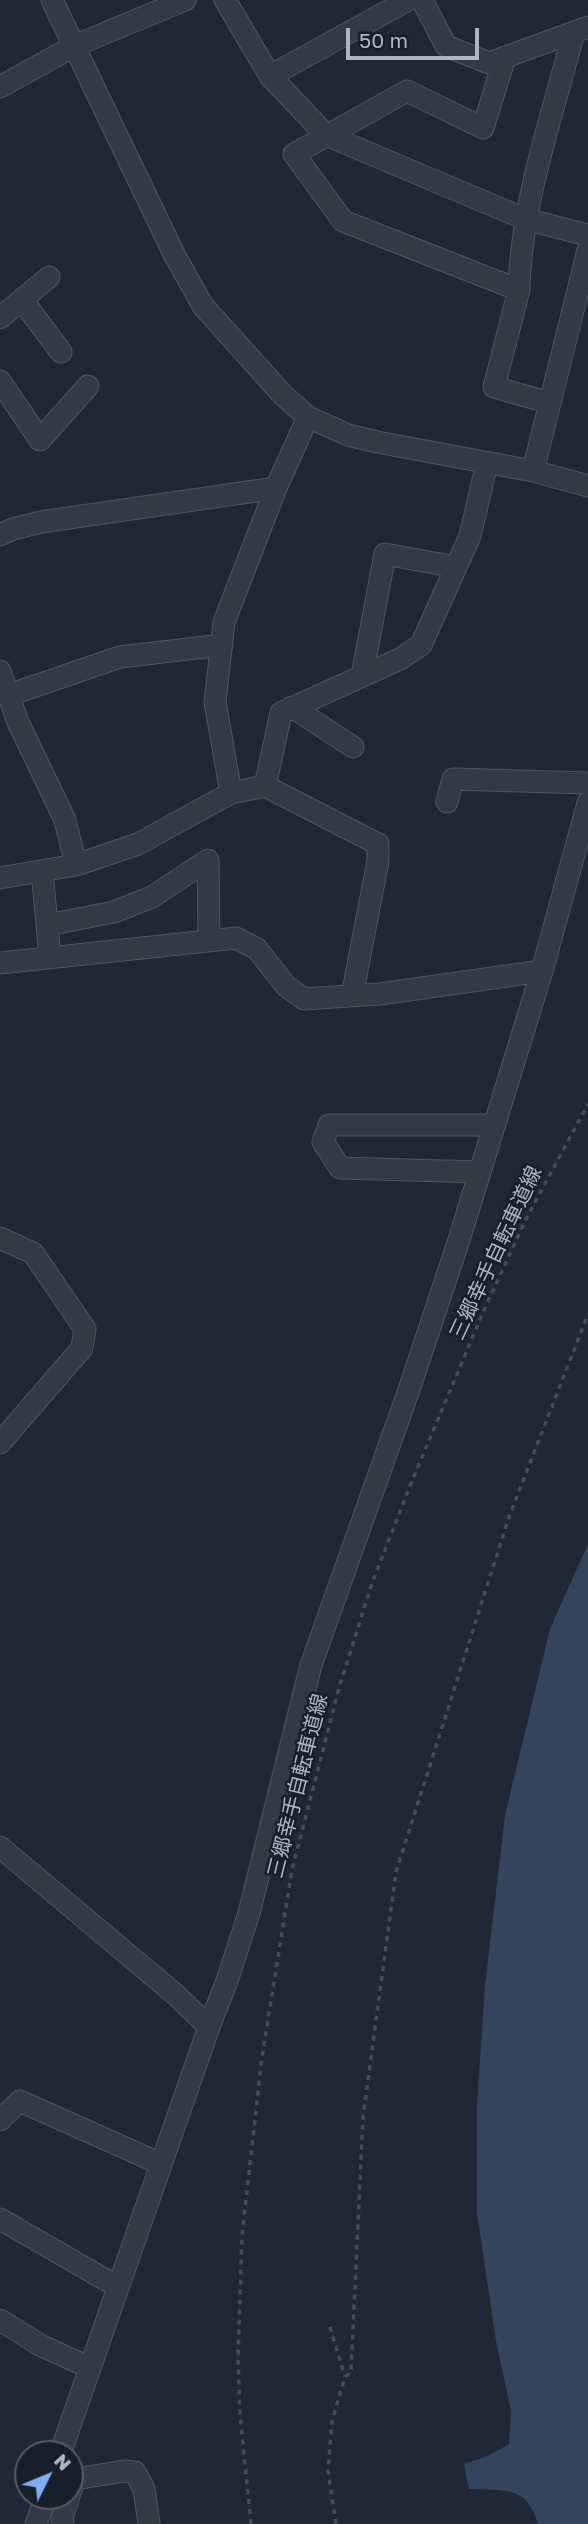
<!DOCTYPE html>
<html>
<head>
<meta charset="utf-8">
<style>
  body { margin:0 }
  #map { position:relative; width:588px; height:2524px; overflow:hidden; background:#202835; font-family:"Golos Text",sans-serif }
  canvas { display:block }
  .north { position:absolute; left:14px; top:2440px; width:70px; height:70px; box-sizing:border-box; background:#191f2a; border:2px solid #545b67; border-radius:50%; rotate:47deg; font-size:19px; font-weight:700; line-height:28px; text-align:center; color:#adb5c2 }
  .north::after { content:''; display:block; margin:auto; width:24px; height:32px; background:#81abf3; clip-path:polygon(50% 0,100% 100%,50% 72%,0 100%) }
  .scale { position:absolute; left:346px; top:28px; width:133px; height:32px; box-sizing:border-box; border:4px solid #adb5c2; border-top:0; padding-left:9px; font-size:21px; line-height:24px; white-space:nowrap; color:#adb5c2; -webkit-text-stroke:5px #191f2a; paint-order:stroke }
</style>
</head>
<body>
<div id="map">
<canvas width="588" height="2524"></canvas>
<div class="north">N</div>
<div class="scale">50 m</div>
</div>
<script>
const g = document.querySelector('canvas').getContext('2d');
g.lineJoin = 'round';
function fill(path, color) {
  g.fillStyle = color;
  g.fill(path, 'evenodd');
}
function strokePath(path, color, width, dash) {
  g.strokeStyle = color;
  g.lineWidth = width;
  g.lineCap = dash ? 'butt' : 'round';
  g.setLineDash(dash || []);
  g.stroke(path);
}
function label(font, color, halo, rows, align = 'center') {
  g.font = font + ' "Golos Text","Noto Sans JP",sans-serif';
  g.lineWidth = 5;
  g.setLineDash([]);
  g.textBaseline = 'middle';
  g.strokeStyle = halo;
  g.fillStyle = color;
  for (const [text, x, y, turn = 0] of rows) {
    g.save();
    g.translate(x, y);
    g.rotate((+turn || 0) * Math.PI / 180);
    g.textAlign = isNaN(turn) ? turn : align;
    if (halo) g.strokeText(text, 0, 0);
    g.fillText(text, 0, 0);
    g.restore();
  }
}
const water = new Path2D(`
  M588,1544v980h-50c-11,-40 -36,-33 -69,-35l-5,-25 24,-8 21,-12 2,-33 -15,-70 -19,-128v-109l8,-118 20,-171 45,-186z`);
const path = new Path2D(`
  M330,2327l15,50
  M251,2524l-11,-110 -2,-54 4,-125 20,-178 30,-187 47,-182 33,-105 40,-102 72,-171 43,-93 61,-113
  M336,2524l-8,-53 4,-50 13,-44 6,-5 12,-255 33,-245 113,-355 79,-203`);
const minor = new Path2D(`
  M52,0l122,254 29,52 80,89 25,22 40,18 29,7 156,29 55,15
  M225,0l45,76 56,59 199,84 63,16
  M422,0l24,46 43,17 99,-36
  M505,57l-22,71 -76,-37 -113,63 49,67 176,69 -25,97 56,16
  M270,76l138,-76
  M0,87l74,-41 111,-46
  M519,290c2,-86 33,-174 55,-258
  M22,300l39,52
  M0,318l49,-41
  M0,381l40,59 48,-54
  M533,471l55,-221
  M0,535l13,-6 28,-7 235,-34 32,-71
  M0,671l18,51 47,98 11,45
  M362,676l23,-122 71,13
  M9,695l111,-38 102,-12
  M292,707l61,40
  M265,786l16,-73 119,-54 21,-14 49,-109 17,-73
  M231,793l34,-7 113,58v17l-26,135
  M447,802l6,-23 135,4
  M42,871l8,86
  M0,878l76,-13 62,-21 93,-51 -16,-91 9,-80 52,-134
  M47,925l67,-13 38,-15 56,-37 1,80
  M0,963l236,-25 21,11 29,37 18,13 76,-5 162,-23
  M480,1172l-140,-4 -17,-26 6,-17h166
  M0,1238l33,15 52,76 -3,19 -82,95
  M0,1847l176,148 33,32
  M0,2120l20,-19 141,63
  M0,2219l118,68
  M0,2320l40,25 48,22
  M60,2454l149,-427 19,-49 21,-65 62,-248 99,-278 48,-144 84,-272 46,-168
  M70,2493l5,-14 50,-8 10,1 9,17 5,35
  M36,2524l10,-28
  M63,2524l-1,-6 7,-22`);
const streetNames = [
  ["三郷幸手自転車道線",496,1253,-65],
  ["三郷幸手自転車道線",298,1786,-76]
];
fill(water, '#34445c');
strokePath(minor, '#4e5560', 23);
strokePath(path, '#3f5053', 3.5, [5, 5]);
strokePath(minor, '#333a45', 21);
label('21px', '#adb5c2', '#191f2a', streetNames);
</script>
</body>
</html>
